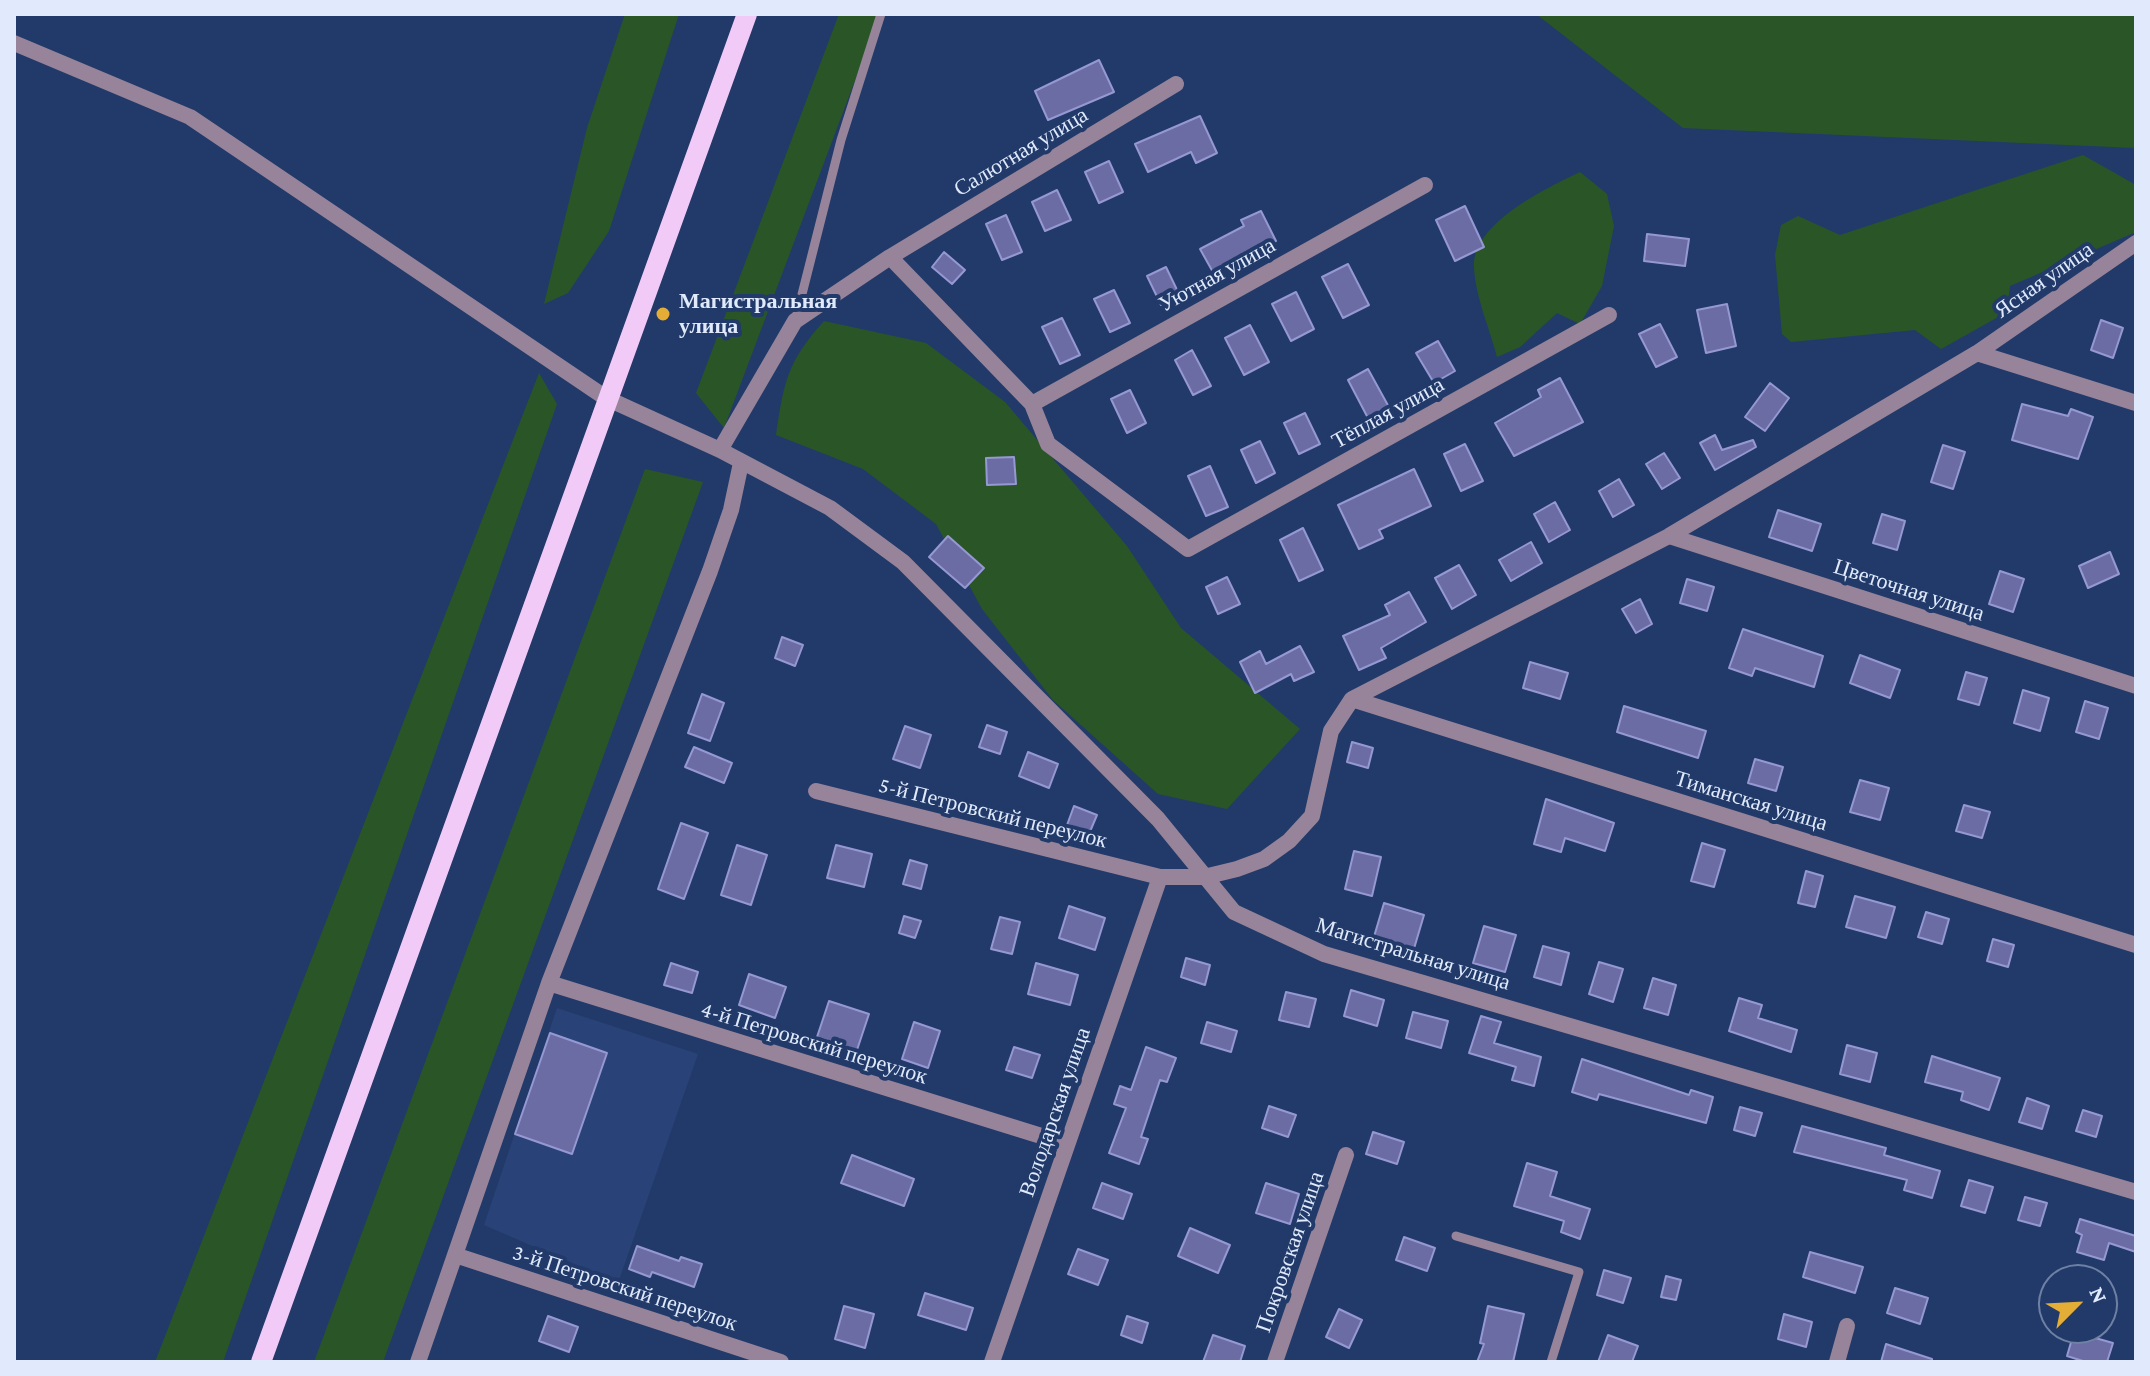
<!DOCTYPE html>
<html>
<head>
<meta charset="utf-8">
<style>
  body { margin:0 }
  #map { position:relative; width:2150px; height:1376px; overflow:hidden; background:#223a69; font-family:"Crimson Pro",serif }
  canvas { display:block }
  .frame { position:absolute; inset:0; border:16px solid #e0eafc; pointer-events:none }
  .north { position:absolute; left:2038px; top:1264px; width:80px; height:80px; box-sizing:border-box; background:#223a69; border:2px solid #6e80a4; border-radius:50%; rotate:66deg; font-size:22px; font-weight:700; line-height:32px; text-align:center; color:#e0eafc }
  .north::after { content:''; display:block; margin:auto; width:28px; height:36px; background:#e4ad35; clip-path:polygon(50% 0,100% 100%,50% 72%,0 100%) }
</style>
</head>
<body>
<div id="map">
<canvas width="2150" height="1376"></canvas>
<div class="frame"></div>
<div class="north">N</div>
</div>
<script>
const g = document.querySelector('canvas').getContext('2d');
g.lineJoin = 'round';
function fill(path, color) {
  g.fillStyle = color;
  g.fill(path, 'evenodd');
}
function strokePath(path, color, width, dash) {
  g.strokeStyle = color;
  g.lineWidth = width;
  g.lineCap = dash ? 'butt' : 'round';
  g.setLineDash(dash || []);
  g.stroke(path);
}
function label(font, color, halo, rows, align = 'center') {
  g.font = font + ' "Crimson Pro",serif';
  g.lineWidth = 8;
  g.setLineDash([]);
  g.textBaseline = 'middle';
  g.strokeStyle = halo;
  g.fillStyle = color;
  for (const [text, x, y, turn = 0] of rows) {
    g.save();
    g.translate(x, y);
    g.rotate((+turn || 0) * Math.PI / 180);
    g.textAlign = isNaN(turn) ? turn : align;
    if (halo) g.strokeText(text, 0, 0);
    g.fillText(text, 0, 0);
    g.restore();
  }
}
const built = new Path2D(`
  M557,1008l141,46 -80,229 -134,-58z`);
const green = new Path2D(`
  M625,14h54l-70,217 -41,62 -24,11 43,-176z
  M839,14h41l-156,414 -28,-35z
  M1536,14h600v134l-453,-20z
  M2083,155l53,30v47l-126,54 -3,26 -66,37 -26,-19 -124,12 -9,-8 -7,-79 6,-30 17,-9 42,19z
  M1580,172l27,22 7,32 -12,60 -22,38 -23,-11 -37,34 -23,10c-7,-28 -22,-61 -23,-90 -2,-44 73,-79 106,-95z
  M824,321l102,22 79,59 122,144 54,82 119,101 -73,80 -69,-15 -105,-94 -71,-91 -46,-85 -73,-55 -87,-34c8,-53 11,-73 48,-114z
  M539,373l18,31 -334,958h-68z
  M645,469l58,13 -320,880h-69z`);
const building = new Path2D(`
  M1099,60l15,32 -66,28 -13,-29z
  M1200,116l17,37 -21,10 -5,-11 -43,20 -13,-28z
  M1109,161l14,31 -24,11 -14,-31z
  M1057,190l14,30 -26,11 -13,-29z
  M1465,206l19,41 -29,14 -19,-41z
  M1261,211l15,30 -62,33 -14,-25 44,-23 -3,-6z
  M1006,215l16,37 -20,8 -16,-36z
  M1647,234l42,5 -4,27 -41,-5z
  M944,252l21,18 -13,14 -20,-17z
  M1348,264l21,41 -26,13 -21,-41z
  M1166,267l14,29 -19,9 -14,-29z
  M1114,290l16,33 -20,9 -16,-33z
  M1296,292l18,37 -23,12 -19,-37z
  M1727,304l9,42 -30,7 -9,-43z
  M1062,318l18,37 -20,9 -18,-37z
  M2101,320l22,8 -10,30 -22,-8z
  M1660,324l17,33 -21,10 -17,-33z
  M1250,325l19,37 -25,13 -19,-37z
  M1438,341l17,30 -21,12 -18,-30z
  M1192,350l19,36 -18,9 -18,-35z
  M1368,369l22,40 -21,11 -21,-40z
  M1560,378l23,44 -69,34 -19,-33 46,-26 -3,-7z
  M1770,383l19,15 -24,33 -20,-14z
  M1130,390l16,33 -19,10 -16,-34z
  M2022,404l46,12 3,-7 22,8 -15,42 -66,-19z
  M1305,413l15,31 -21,10 -15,-31z
  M1715,435l7,15 31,-10 3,7 -41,23 -15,-27z
  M1260,441l15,32 -19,10 -15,-33z
  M1465,444l18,37 -22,10 -17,-37z
  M1943,445l22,7 -12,37 -22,-7z
  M1664,453l16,25 -18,11 -16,-25z
  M1014,457l2,27 -29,1 -1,-27z
  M1210,466l18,41 -22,9 -18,-40z
  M1414,469l17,37 -52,24 4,8 -24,11 -21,-44z
  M1619,479l15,26 -21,12 -14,-26z
  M1555,502l15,28 -21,12 -15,-28z
  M1778,510l43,14 -9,27 -43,-14z
  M1882,514l23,7 -8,29 -24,-7z
  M1303,528l20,42 -24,11 -19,-41z
  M948,536l36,32 -19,20 -36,-31z
  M1531,542l11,21 -31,18 -12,-21z
  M2110,552l9,22 -31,14 -9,-22z
  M1459,565l17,30 -24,14 -17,-31z
  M2000,571l24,8 -11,33 -24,-8z
  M1227,577l13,27 -22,10 -12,-27z
  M1687,579l27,8 -7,24 -27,-8z
  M1409,592l17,30 -45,26 5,10 -27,12 -16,-34 47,-21 -5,-10z
  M1640,599l12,25 -16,9 -14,-24z
  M1743,629l80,27 -9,31 -59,-19 -3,8 -23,-8z
  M782,637l21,8 -8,21 -20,-8z
  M1300,646l14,26 -20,9 -3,-7 -36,19 -15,-31 20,-11 6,13z
  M1860,655l40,15 -10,28 -40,-15z
  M1530,662l38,11 -8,26 -37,-11z
  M1966,672l21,6 -8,27 -21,-6z
  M2023,690l26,8 -9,33 -26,-8z
  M702,694l22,9 -14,38 -22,-8z
  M2085,701l23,7 -9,31 -23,-7z
  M1624,706l82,25 -8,27 -81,-26z
  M987,725l20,7 -7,22 -21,-7z
  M905,726l26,9 -11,33 -27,-9z
  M1352,742l21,6 -5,20 -21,-6z
  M694,747l38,16 -8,20 -39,-16z
  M1028,752l30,12 -9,24 -30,-12z
  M1755,759l28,8 -7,24 -28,-8z
  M1860,780l29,8 -9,32 -30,-8z
  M1546,799l68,24 -9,28 -40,-13 -4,14 -27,-8z
  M1964,805l26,7 -8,26 -26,-7z
  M1074,806l23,9 -8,19 -22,-9z
  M681,823l27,10 -24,66 -26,-10z
  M1702,843l23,7 -11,37 -23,-6z
  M737,845l30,10 -16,50 -30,-10z
  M836,845l36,9 -8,33 -37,-9z
  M1354,851l27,6 -9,39 -27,-7z
  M910,860l17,5 -6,24 -18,-5z
  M1806,871l17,5 -8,31 -17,-4z
  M1855,896l40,11 -9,31 -40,-11z
  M1384,903l40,12 -11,37 -40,-12z
  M1069,906l36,12 -10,32 -36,-12z
  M1926,912l23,7 -7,25 -24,-7z
  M904,916l17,5 -6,17 -16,-5z
  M1000,917l20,5 -8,32 -21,-5z
  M1484,926l32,9 -11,37 -32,-9z
  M1993,939l21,6 -6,22 -21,-6z
  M1543,946l26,7 -8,32 -27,-8z
  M1186,958l24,7 -5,20 -24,-8z
  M1599,962l24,7 -10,33 -24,-8z
  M671,963l27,9 -6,21 -28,-8z
  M1036,963l42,12 -8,30 -42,-11z
  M749,974l37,13 -11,31 -36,-13z
  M1653,978l23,7 -8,30 -24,-7z
  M1351,990l33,10 -7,26 -33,-10z
  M1286,992l30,7 -7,28 -30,-7z
  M1739,998l23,7 -4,13 39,12 -6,22 -62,-21z
  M829,1001l40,13 -12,36 -40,-13z
  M1413,1012l35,9 -7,27 -35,-10z
  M1481,1016l20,6 -7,21 47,14 -7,29 -22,-6 4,-13 -47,-14z
  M914,1022l26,9 -12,37 -26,-9z
  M1207,1022l30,9 -6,21 -30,-9z
  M550,1033l57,20 -35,101 -57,-20z
  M1847,1045l30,8 -7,29 -30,-8z
  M1014,1047l26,8 -8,23 -26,-8z
  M1146,1047l30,11 -9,24 -7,-2 -19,57 7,2 -9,25 -30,-11 17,-45 -12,-4 6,-18 11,4z
  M1932,1056l68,22 -11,32 -28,-10 2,-8 -38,-10z
  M1582,1059l107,36 2,-5 22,7 -7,26 -107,-29 -2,6 -25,-8z
  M2027,1098l22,8 -7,23 -23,-7z
  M1269,1106l27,9 -8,22 -26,-9z
  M1740,1107l22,6 -7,23 -21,-6z
  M2083,1110l19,6 -6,21 -20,-6z
  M1802,1126l84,22 -2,7 56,16 -8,27 -28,-8 3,-10 -113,-28z
  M1373,1132l31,10 -7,22 -31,-10z
  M852,1155l62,24 -10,27 -63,-23z
  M1527,1163l30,9 -7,24 40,13 -10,30 -19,-7 3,-11 -50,-15z
  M1969,1180l24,7 -8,26 -24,-7z
  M1102,1183l30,11 -9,25 -30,-11z
  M1266,1183l33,11 -9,30 -34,-11z
  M2025,1197l22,6 -7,23 -22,-6z
  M2080,1219l56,17v16l-27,-9 -5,17 -27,-8 5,-17 -6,-3z
  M1190,1228l40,17 -12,28 -40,-17z
  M1404,1237l31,11 -8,23 -31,-11z
  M637,1246l42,15 2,-4 21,7 -8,23 -42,-15 -2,5 -21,-8z
  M1078,1249l30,11 -10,25 -30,-11z
  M1810,1252l53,15 -8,26 -52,-16z
  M1604,1270l27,8 -8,25 -26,-8z
  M1666,1276l15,4 -5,20 -15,-3z
  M1895,1288l33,10 -8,26 -33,-11z
  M925,1293l48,15 -7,22 -48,-15z
  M844,1306l30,8 -9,34 -30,-9z
  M1488,1306l36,8 -11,48h-36l7,-18 -4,-1z
  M1339,1309l23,11 -13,28 -23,-11z
  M1784,1314l28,8 -6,25 -28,-8z
  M548,1316l30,11 -9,25 -30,-11z
  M1127,1316l21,7 -6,20 -21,-8z
  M2074,1332l39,11 -6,19h-21l-19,-6z
  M1213,1335l32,11 -5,16h-37z
  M1608,1335l30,11 -6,16h-34z
  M1886,1344l46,15v3h-51z`);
const lane = new Path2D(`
  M796,318l45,-178 40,-126
  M1456,1236l123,36 -28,90`);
const street = new Path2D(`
  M14,43l176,74 416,281 114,52 110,58 73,54 255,257 76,93 90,42 812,238
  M890,257l142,147 16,40 140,105 421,-234
  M1977,353l159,50
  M1032,404l393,-219
  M720,450l75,-129 95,-64 286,-173
  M1669,536l467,150
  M1352,699l784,246
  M816,791l344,86h44l33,-8 27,-10 25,-18 23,-25 19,-85 21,-32 317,-163 308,-183 159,-110
  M549,983l518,161
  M455,1255l326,107
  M418,1362l131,-379 161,-412 21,-61 10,-47
  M992,1362l168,-485
  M1275,1362l71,-207
  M1837,1362l10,-36`);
const primary = new Path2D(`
  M261,1362l486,-1348`);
const markers = [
  [663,314,8,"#e4ad35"]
];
const streetNames = [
  ["Салютная улица",1021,152,-31],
  ["Уютная улица",1217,275,-29],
  ["Ясная улица",2044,280,-35],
  ["Тёплая улица",1388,413,-29],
  ["Цветочная улица",1909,590,18],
  ["Тиманская улица",1751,801,17],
  ["5-й Петровский переулок",993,813,14],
  ["Магистральная улица",1413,954,17],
  ["4-й Петровский переулок",814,1043,17],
  ["Володарская улица",1055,1112,-71],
  ["Покровская улица",1290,1252,-71],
  ["3-й Петровский переулок",625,1288,18]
];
const poiNames = [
  ["Магистральная",679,301],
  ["улица",679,326]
];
fill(built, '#294379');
fill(green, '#2a5627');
fill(building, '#6b6ca4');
strokePath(building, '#9698d3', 2);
strokePath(lane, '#97849a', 9);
strokePath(street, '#97849a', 16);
strokePath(primary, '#f2caf7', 20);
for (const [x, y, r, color] of markers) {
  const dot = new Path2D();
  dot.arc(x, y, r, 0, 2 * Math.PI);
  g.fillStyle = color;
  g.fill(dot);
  strokePath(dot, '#223a69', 3);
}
label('22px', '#e0eafc', '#223a69', streetNames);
label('bold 22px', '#e0eafc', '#223a69', poiNames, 'left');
</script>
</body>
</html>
